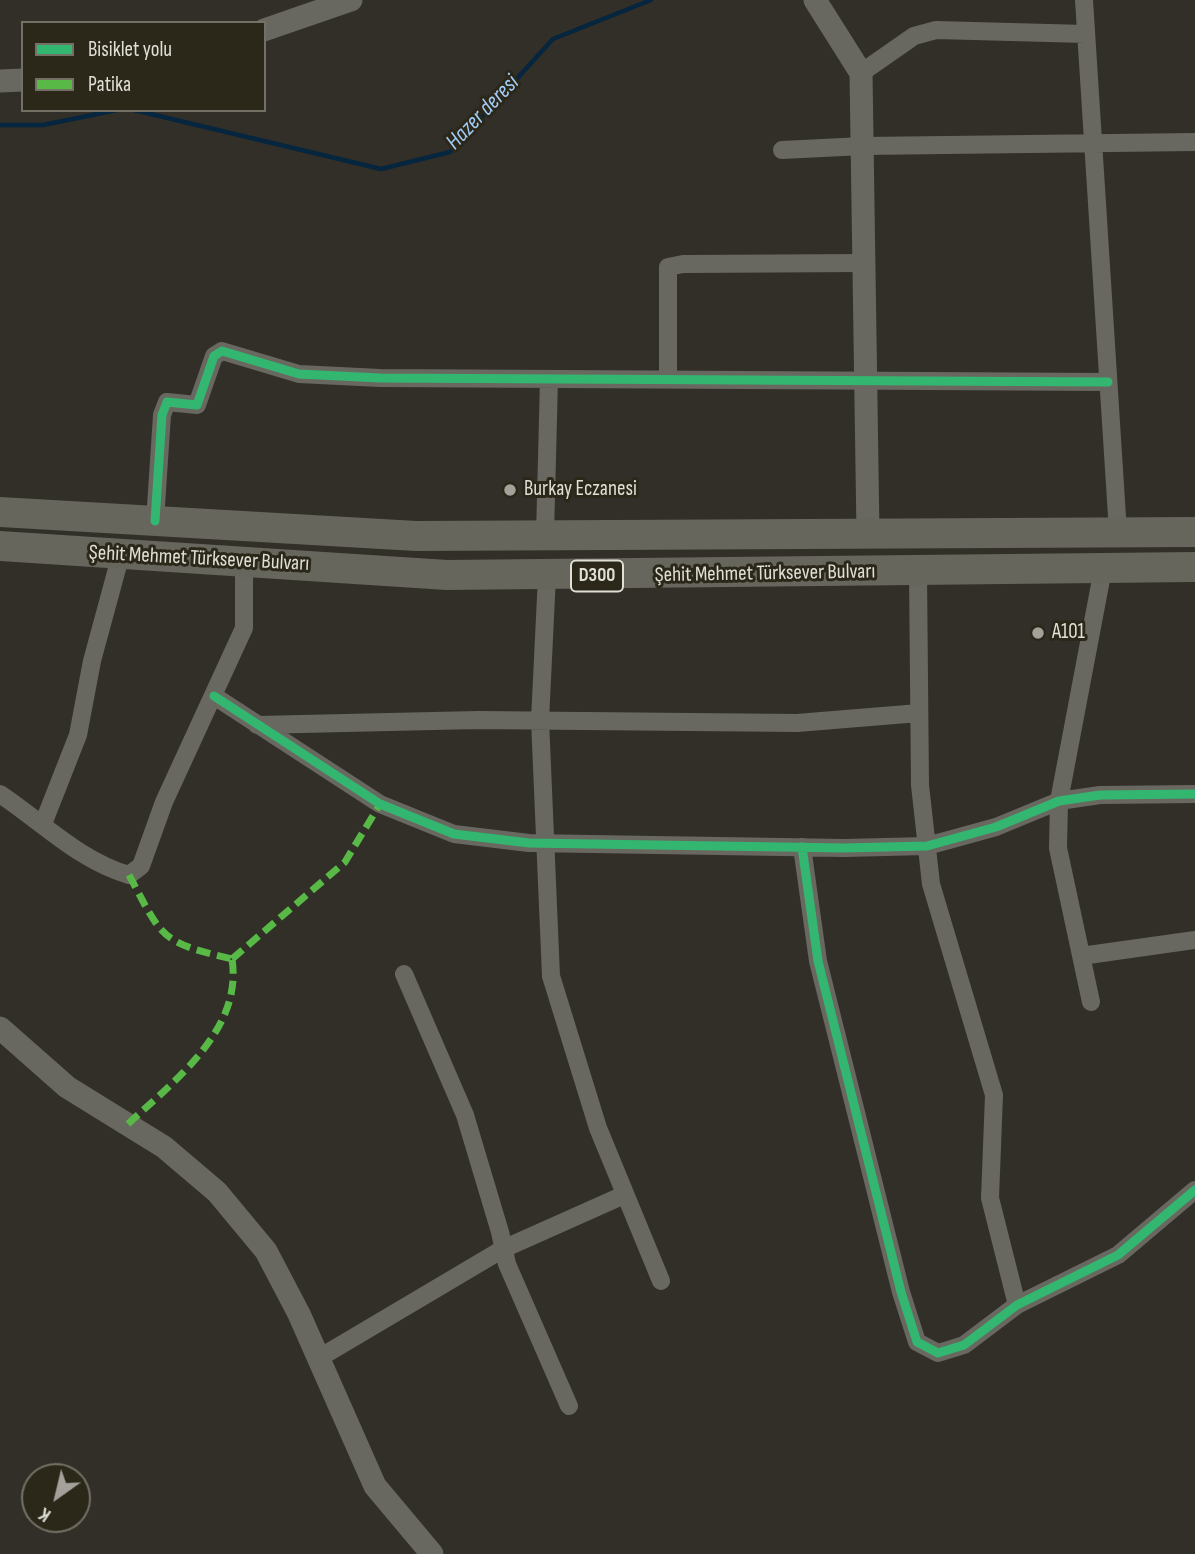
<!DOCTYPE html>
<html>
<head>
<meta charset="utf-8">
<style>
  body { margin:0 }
  #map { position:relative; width:1195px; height:1554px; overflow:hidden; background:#312f28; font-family:"Sofia Sans Condensed",sans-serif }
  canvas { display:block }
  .legend { position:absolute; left:21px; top:21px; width:245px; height:91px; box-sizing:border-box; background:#2b281a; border:2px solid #737165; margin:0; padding:9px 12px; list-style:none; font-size:21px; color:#e0dfd6 }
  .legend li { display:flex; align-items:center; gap:14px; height:35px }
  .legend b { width:35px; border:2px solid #737165 }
  .north { position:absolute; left:21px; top:1463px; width:70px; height:70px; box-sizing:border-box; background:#2b281a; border:2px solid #737165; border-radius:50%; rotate:214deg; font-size:19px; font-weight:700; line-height:28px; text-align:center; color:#e0dfd6 }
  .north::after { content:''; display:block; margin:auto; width:24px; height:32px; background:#a3a199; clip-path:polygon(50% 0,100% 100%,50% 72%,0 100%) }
</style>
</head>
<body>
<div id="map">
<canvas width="1195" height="1554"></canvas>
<ul class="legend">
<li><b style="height:9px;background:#33b770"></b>Bisiklet yolu</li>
<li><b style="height:9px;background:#58b947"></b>Patika</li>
</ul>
<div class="north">K</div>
</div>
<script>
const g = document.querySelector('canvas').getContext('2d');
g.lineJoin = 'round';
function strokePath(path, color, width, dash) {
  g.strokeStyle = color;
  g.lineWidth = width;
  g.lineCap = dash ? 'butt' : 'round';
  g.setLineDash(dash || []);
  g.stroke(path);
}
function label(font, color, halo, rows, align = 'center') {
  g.font = font + ' "Sofia Sans Condensed",sans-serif';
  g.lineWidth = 6;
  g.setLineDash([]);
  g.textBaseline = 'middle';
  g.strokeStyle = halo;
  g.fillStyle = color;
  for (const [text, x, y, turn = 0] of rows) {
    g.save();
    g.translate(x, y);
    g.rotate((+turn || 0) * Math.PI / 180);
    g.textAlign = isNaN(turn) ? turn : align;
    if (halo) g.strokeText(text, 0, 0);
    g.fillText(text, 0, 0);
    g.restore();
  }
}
const stream = new Path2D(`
  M134,110l247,59 69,-17 103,-113 98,-39
  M0,125h43l74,-15`);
const minor = new Path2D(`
  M1084,0l34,532
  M861,73l53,-37 22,-6 150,4
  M782,150l81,-4 332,-4
  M668,379v-112l15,-3 182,-1
  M155,521l7,-106 5,-13 30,3 17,-49 8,-5 77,23 81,4 728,4
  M545,535l4,-156
  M918,572l2,213 11,99 63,211 -4,103 27,107
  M547,576l-7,144 11,256 47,152 63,153
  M214,696l166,108 74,30 75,9 315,5 83,-2 69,-19 63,-26 41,-6 95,-1
  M257,725l221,-5 319,3 122,-10
  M0,794c42,28 80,67 129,81l12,-9 23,-64 80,-174v-68
  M43,824l35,-89 14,-74 29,-107
  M802,847l16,114 83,331 16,50 21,11 26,-8 53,-40 101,-50 77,-65
  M1081,956l114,-16
  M404,974l61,141 35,117 7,32 62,142
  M1091,1002l-33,-154 1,-47 44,-232
  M319,1358l184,-109 121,-54`);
const tertiary = new Path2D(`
  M815,0l46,73 7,461
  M264,30l87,-30
  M0,81l23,-1
  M0,1028l67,59 97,60 53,45 49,59 33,63 76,172 57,68`);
const trunk = new Path2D(`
  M0,512l416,24 779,-4
  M0,546l447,29 748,-8`);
const quiet = new Path2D(`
  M129,875c34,64 31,67 103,84
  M232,959l113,-97 35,-58
  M128,1124c46,-43 115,-94 104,-165`);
const cycleway = new Path2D(`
  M155,521l7,-106 5,-13 30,3 17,-49 8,-5 77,23 81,4 728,4
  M214,696l166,108 74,30 75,9 315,5 83,-2 69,-19 63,-26 41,-6 95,-1
  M802,847l16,114 83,331 16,50 21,11 26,-8 53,-40 101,-50 77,-65`);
const markers = [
  [510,490,7,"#a3a199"],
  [1038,633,7,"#a3a199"]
];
const shields = [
  [597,576,52]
];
const shieldNames = [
  ["D300",597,576]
];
const poiNames = [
  ["Burkay Eczanesi",524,490],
  ["A101",1052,633]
];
const streetNames = [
  ["Şehit Mehmet Türksever Bulvarı",199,559,3],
  ["Şehit Mehmet Türksever Bulvarı",765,574,-1]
];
const waterNames = [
  ["Hazer deresi",483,113,-46]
];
strokePath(stream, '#06253f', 4.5);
strokePath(minor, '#686860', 18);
strokePath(tertiary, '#686860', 23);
strokePath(trunk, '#66665d', 30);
strokePath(quiet, '#58b947', 7, [14, 7]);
strokePath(cycleway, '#33b770', 9);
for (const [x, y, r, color] of markers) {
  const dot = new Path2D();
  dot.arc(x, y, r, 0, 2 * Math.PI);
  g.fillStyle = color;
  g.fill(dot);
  strokePath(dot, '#2b281a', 2.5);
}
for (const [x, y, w] of shields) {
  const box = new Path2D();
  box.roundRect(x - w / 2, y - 15.5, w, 31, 5);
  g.fillStyle = '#2b281a';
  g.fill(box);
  strokePath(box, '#e0dfd6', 2);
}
label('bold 19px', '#e0dfd6', null, shieldNames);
label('21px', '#e0dfd6', '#2b281a', poiNames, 'left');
label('21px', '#e0dfd6', '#2b281a', streetNames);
label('italic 23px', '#a1cdf8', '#2b281a', waterNames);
</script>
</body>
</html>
